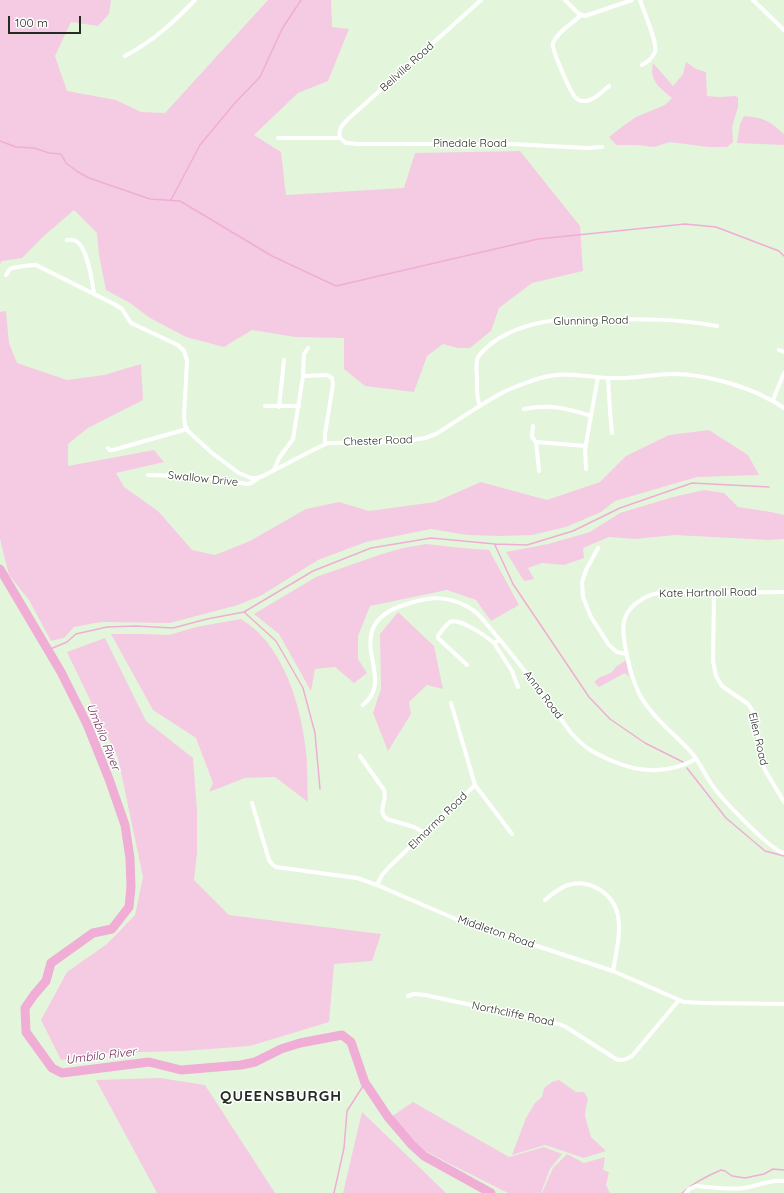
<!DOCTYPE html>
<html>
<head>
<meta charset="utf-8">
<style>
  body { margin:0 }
  #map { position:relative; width:784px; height:1193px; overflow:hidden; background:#e3f6dc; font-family:Quicksand,sans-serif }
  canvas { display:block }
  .scale { position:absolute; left:8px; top:16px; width:73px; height:18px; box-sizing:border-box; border:2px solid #252c22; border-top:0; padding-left:5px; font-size:12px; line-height:14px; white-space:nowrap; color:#252c22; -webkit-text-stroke:3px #fff; paint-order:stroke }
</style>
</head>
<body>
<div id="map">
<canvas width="784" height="1193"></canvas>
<div class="scale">100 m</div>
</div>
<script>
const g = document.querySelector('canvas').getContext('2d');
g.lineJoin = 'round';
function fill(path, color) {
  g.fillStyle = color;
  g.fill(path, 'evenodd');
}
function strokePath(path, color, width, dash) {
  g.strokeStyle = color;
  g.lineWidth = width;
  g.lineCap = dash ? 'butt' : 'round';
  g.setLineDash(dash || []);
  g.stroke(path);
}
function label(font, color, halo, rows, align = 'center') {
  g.font = font + ' Quicksand,sans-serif';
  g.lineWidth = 3;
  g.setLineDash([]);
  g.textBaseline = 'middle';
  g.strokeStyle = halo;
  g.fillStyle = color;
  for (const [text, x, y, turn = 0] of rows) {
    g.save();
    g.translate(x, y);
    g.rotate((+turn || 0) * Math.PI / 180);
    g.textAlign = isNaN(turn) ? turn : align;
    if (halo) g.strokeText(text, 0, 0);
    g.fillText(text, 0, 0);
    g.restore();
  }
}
const green = new Path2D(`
  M0,0h111l-2,14 -11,12 -27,-4 -16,34 12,35 49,9 25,12 24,1 103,-113h63l1,27 17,2 -21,52 -30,12 -44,42 27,17 5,43 118,-7 11,-35 105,-2 60,75 3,45 -51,12 -33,25 -8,23 -21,17h-12l-15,-4 -16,12 -13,36 -49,-6 -21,-17v-31l-49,-1 -43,-7 -28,17 -38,-10 -36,-19 -20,-15 -24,-13 -7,-35 -2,-22 -23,-23 -29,25 -23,23 -20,3 -2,3z
  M686,62l10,7 10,3 1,24 13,1 15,-1 3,1v10l-6,20 1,15 -6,5h-19l-38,-5 -16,5 -17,-2h-21l-7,-8 14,-11 13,-9 29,-12 7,-7c-12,-10 -23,-17 -19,-35l20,23 10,-12z
  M744,116c21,2 24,4 40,18v11l-47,-2 3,-19z
  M6,311l3,32 8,20 50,17 37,-5 37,-11 2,36 -55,28 -20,16v22l86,-16 10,12 -48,11 8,14 34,24 34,39 23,5 35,-14 56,-32 33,-7 30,9 66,-9 46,-20 66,18 53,-18 26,-26 43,-21 40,-5 39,25 11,20 -62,2 -82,24 -14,11 -35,15 -34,8 -32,1 -33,-1 -36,-6 -65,13 -48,18 -56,35 -24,10 -68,18 -69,-1 -27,5 -10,11 -13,3 -22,-41 -20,-25 -9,-36v-227z
  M704,490l20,3 14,14 33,5 13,3v24l-16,1 -93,-5 -40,4 -26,-2 -26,11 1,10 -20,7 -22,-2 -14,5 6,11 -10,2 -18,-29 42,-8 42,-12 30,-19 53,-16z
  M426,544l36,4 27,2 30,55 -28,16 -15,-21 -29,-10 -77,16 -12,30v23l9,14 -13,10 -19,-16 -20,2 -4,22 -32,-57 -25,-20 62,-37 66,-23 21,-6z
  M398,612l36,34 9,43 -16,-4 -18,17 2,12 -23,37 -15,-38 8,-24 -1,-55z
  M241,619c6,4 12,8 17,13 28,28 42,73 47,112 3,19 2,39 3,58l-33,-25 -30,1 -36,14 4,-9 -17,-45 -43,-28 -42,-76h33l25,1 27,-8z
  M105,638l41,83 47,37 4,53v42l-3,27 35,35 152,19 -9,27 -38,3 -5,58 -79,24 -67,5 -77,2 -45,7 -20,-40 26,-48 40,-28 28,-29 8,-38 -25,-119 -51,-106z
  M626,660l3,17 -4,-4 -26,14 -5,-5 6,-5 11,-4 5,-6z
  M160,1078l45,7 70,108h-118l-61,-113z
  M559,1080l17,12h8l4,7 -2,8 -1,9 6,21 15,14 -22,7 -39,-13 -33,10 14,-37 9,-15 7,-6 2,-9 8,-6z
  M413,1102l96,55 35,-10 18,7 -12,15 -9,24h-33l-60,-30 -28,-15 -29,-31z
  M362,1112l84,81h1h-104z
  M567,1154l17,9 21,-6 -2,13 6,2 -3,13 4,8h-68l11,-25z`);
const stream = new Path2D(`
  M0,141l16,6 18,1 15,5 12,1 5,9 12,9 11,6 61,21 30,2 92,55 64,30 202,-47 147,-15 31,3 63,24 5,5
  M171,200l29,-55 34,-41 26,-27 22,-48 19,-29
  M495,545l18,39 76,113 21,22 35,24 38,19
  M244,612l32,29 27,47 12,45 5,56
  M48,650l19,-8 9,-8 31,-7 29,-1 37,2 34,-9 37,-7 69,-41 58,-23 60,-10 64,6 32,1 46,-14 47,-23 72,-25 77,4
  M687,768l39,50 39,33 19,5
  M334,1193l10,-45 3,-37 18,-28
  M682,1193c12,-11 25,-17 39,-23l4,1 7,5 13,2 19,-4 9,-5 11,1`);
const river = new Path2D(`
  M0,569l61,103 26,52 22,55 16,46 5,33 1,29 -2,20 -17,22 -19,4 -42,30 -5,18 -12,14 -9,13 1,24 26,36 10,5 87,-11 32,8 60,-5 14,-3 26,-13 19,-6 42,-8 9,7 14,41 3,4 20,30 24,28 12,11 67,37`);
const minor = new Path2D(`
  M565,0l14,14 6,2 47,-16
  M640,0c3,10 18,43 15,52 -3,7 -8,10 -13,13
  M753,0l31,30
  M581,15c-9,9 -23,16 -28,28 -2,6 17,48 22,54 2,2 4,4 8,4 9,1 19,-9 26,-15
  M125,56c28,-15 48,-33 70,-56
  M278,138h62
  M340,138l6,5 12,1h154l75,4 15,-1
  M340,138c-2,-8 2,-13 7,-18l134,-120
  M67,240c3,0 6,-1 9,1 12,7 16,40 18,53
  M6,275c1,-1 3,-5 4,-6 2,-2 22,-4 26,-4l78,39 8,5 9,14 47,22 6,6 3,9 -3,57 1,8 3,6 24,22 27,20 12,5h6l6,-2 50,-26 15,-7 71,-1 26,-4 11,-4c21,-13 42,-28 64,-40 12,-7 26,-11 40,-16 28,-8 47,0 75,0 19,1 38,-4 57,-4 36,0 83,14 112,34
  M779,350l5,2
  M303,376l1,-22 4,-6
  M608,378l2,34 2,21
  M773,400l11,-27
  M265,406h34
  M480,406c-4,-9 -3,-17 -3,-27 0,-7 -2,-15 1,-22 2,-3 5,-6 8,-9 19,-17 46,-25 71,-28 53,0 108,-4 160,6
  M279,407l5,-47
  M524,409c26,-5 43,-1 67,7
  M533,426l-1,11 4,5 3,29
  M536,442l50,4
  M108,448l2,2h3l74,-21
  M586,469l-1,-20 13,-72
  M274,470l5,-12 14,-19 10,-63 24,-1 5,3 1,6 -8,50v10
  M148,475l33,1 28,2 38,6 4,-1 6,-4
  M598,548l-12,22 -4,12 1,15 8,20 18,28 8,7 10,2
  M714,592l-1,69 3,15 6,10 26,18 6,9 8,49 3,8 19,32
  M784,592c-23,0 -46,1 -69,0 -23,0 -55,-5 -74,8 -7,4 -13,10 -16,18 -6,14 6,58 13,73 3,7 8,14 13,20 13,17 31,29 44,46 6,9 11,19 17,28 9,13 59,66 72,68
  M494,643l18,28 6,16
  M467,665l-29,-27v-2c3,-4 7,-11 12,-14 9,-5 37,15 44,21l6,-3
  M363,705c26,-21 1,-48 9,-74 5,-15 21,-23 35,-27 22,-7 40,-9 61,3 11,5 18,17 26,26 28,32 52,67 78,101 13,14 20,18 38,26 29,13 57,15 86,-1
  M360,756l24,34c4,12 -8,21 3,29l27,8 11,6
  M475,785l37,49
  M252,803l17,57 3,4 4,3 81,11 20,7 81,35 155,51 71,31 21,1 79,1
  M377,885l5,-10 8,-9 85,-81 -24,-82
  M545,900c7,-6 14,-12 23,-15 22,-7 46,9 50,31 3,18 -2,37 -5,55
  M408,996l6,-2 11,1 134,29 7,3 50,32c6,2 10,1 16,-3l47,-56
  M686,1193l3,-4 7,-3c14,1 34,4 48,2 14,-2 26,-9 40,-7`);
const streetNames = [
  ["Bellville Road",407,67,-42],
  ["Pinedale Road",470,144],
  ["Glunning Road",591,321,-1],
  ["Chester Road",378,441,-2],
  ["Swallow Drive",203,479,6],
  ["Kate Hartnoll Road",708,593,-1],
  ["Anna Road",543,695,53],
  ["Ellen Road",758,739,77],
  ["Elmarmo Road",438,821,-44],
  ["Middleton Road",496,932,19],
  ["Northcliffe Road",513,1014,12]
];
const waterNames = [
  ["Umbilo River",103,737,68],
  ["Umbilo River",101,1056,-7]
];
const districtNames = [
  ["QUEENSBURGH",281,1096]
];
fill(green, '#f5cbe3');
strokePath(stream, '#f0add5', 1.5);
strokePath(river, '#f0add5', 9);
strokePath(minor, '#fff', 4);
label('11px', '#252c22', '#fff', streetNames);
label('italic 12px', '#74285b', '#fff', waterNames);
g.letterSpacing = '1px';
label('bold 15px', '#252c22', '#fff', districtNames);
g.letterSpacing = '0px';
</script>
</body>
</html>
